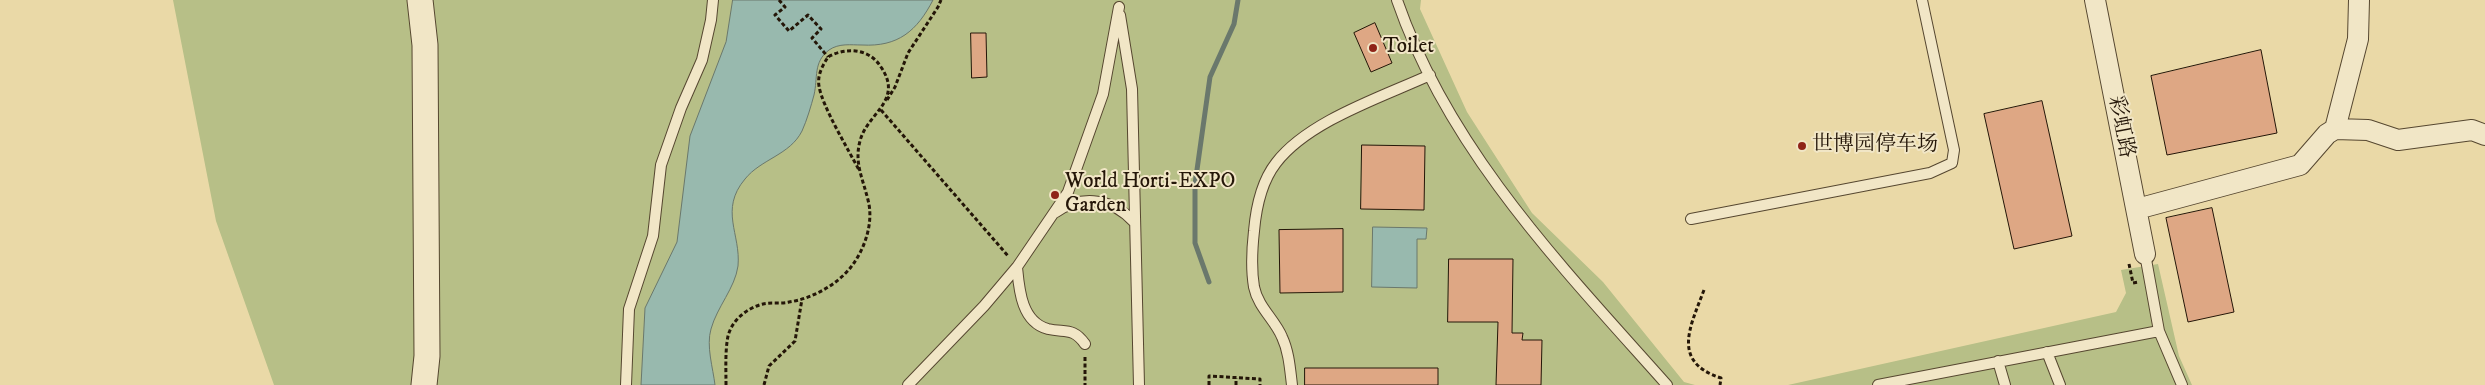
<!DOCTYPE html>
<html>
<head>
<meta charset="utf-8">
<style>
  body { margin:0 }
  canvas { display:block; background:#ead9a7 }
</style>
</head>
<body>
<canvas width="2485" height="385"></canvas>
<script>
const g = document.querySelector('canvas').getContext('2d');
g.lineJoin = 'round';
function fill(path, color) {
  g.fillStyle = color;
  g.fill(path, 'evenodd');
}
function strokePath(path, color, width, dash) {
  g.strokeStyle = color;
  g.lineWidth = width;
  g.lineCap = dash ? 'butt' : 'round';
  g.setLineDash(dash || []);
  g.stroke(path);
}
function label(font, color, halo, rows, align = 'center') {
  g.font = font + ' "IM FELL DW Pica","Noto Serif SC",serif';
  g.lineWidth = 4;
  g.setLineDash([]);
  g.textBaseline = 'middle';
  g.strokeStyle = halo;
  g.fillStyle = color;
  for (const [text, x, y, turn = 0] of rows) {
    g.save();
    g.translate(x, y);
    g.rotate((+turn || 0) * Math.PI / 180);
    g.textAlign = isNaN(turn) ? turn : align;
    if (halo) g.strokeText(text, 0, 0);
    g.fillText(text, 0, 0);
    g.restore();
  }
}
const green = new Path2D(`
  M173,0h1248l-1,9 47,103 65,101 71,69 81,100 11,3h-1421l-58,-164z
  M2158,264l21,92 13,29h-404l328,-73 10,-19 -5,-23z`);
const water = new Path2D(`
  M733,0h200c-16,31 -35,47 -71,45 -11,0 -23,-2 -33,5 -16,12 -11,28 -15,45 -3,11 -7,25 -12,36 -12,24 -41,28 -57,48 -26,31 -4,55 -7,87 -3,22 -21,41 -27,63 -5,17 2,39 4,56h-74l4,-77 32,-66 13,-106 36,-94z
  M1373,227l54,1 -1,11h-9v49l-45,-1z`);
const stream = new Path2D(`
  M1209,282l-14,-39v-59l15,-107 24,-53 4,-24`);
const building = new Path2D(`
  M1375,23l17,40 -21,9 -17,-39z
  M971,33h15l1,44 -15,1z
  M2261,50l16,83 -110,22 -16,-79z
  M2042,101l30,135 -58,13 -30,-135z
  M1362,145l63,1 -1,64 -63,-1z
  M2212,208l22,104 -46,10 -22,-104z
  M1343,229v63l-63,1 -1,-63z
  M1449,259h64l-1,74h11l-1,7h20l-1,45h-45l2,-63h-50z
  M1305,368h133v17h-133z`);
const path = new Path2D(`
  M779,0l6,7 -10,8 14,16 19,-16 13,14 -9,9 16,19
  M887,100l8,-13 13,-34 30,-46 3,-7
  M881,110l128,147
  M2129,264l4,19 6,-1
  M1704,290c-14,37 -33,72 17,88l-1,7
  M1085,357v28
  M726,385c0,-16 -1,-34 2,-49 4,-16 19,-28 35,-32 8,-2 18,0 26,-2 22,-3 48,-17 62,-35 14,-18 23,-45 17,-67 -5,-21 -14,-37 -8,-59 7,-28 44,-40 21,-74 -12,-19 -35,-20 -53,-10 -5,8 -11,18 -9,29 3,20 29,63 40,84
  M764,385l5,-19 26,-25 7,-42
  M1209,385v-9l51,3v6
  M1236,385v-7`);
const service = new Path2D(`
  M1397,0c52,151 166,268 270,385
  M1120,15l12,74 7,296
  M1056,212c27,-18 57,-13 78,10
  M1691,219l239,-46 22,-10 2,-13 -32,-150
  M2145,254l14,77 23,54
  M1017,267c2,21 4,55 31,62 17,4 25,-2 37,15
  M2047,352l13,33
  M1998,361l7,24
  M626,385l3,-76 24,-73 8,-71 20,-57 21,-48 9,-40 2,-20
  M908,385l76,-79 33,-39 51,-75 35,-98 16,-87
  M1292,385c-2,-16 -3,-33 -10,-48 -7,-17 -24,-30 -28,-50 -3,-18 -2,-38 0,-56 2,-23 8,-50 22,-68 32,-42 106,-66 154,-88
  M1878,385l281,-54`);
const minor = new Path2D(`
  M2095,0l50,254
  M2335,129l23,-90 1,-39
  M2137,209l163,-44 27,-31 8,-5 33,1 30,10 74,-10 13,5`);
const tertiary = new Path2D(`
  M420,0l5,45 2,311 -3,29`);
const markers = [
  [1373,48,5,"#8f2418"],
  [1802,146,5,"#8f2418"],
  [1055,195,5,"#8f2418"]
];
const poiNames = [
  ["Toilet",1383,48],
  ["世博园停车场",1812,146],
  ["World Horti-EXPO",1065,183],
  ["Garden",1065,207]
];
const streetNames = [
  ["彩虹路",2120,127,79]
];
fill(green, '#b7bf87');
fill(water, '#98b9ae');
strokePath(water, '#6a786c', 1);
strokePath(stream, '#6a786c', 5);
fill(building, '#dea784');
strokePath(building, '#241608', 1);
strokePath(service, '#564730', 12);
strokePath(minor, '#564730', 22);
strokePath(tertiary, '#564730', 27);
strokePath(path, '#241608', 3, [4, 2.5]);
strokePath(service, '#f1e6c6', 10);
strokePath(minor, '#f1e6c6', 20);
strokePath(tertiary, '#f1e6c6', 25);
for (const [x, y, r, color] of markers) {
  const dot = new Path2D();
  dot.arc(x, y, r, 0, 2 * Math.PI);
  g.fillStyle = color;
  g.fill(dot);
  strokePath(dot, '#f1e6c6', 2);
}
label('21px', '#241608', '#f1e6c6', poiNames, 'left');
label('21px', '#241608', '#f1e6c6', streetNames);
</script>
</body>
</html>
